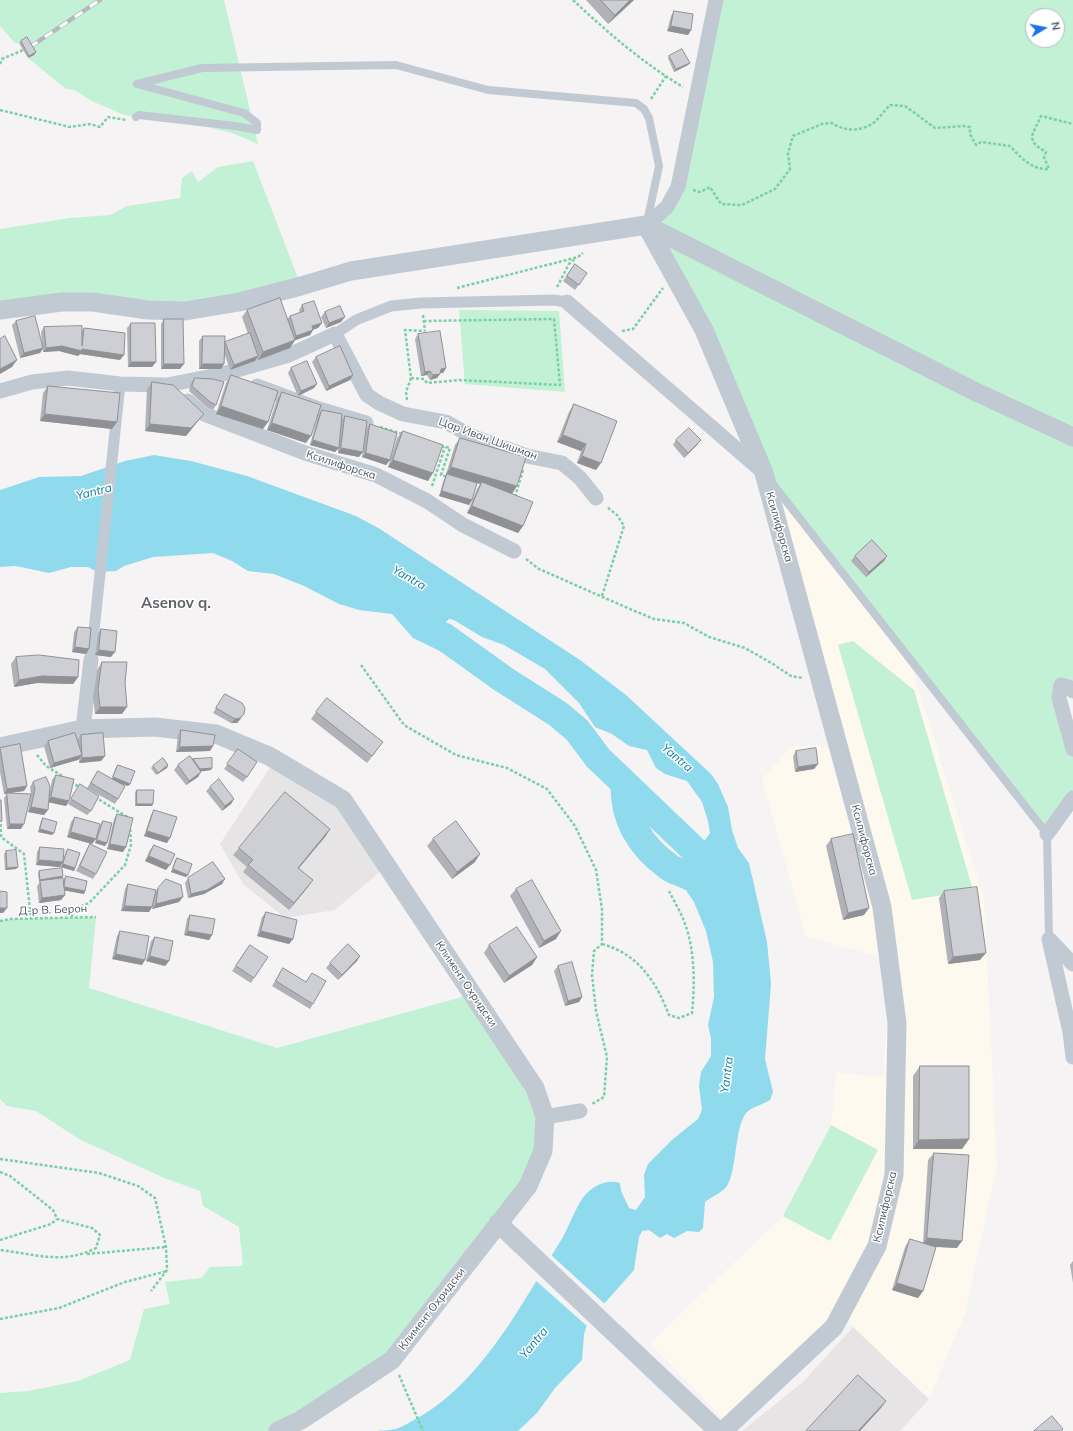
<!DOCTYPE html>
<html>
<head>
<meta charset="utf-8">
<style>
  body { margin:0 }
  #map { position:relative; width:1073px; height:1431px; overflow:hidden; background:#f5f3f3; font-family:Mulish,sans-serif }
  canvas { display:block }
  .north { position:absolute; left:1025px; top:8px; width:40px; height:40px; box-sizing:border-box; background:#fff; border:1px solid #b7bbc0; border-radius:50%; rotate:80deg; font-size:11px; font-weight:700; line-height:16px; text-align:center; color:#4a5661 }
  .north::after { content:''; display:block; margin:auto; width:14px; height:18px; background:#1a73e8; clip-path:polygon(50% 0,100% 100%,50% 72%,0 100%) }
</style>
</head>
<body>
<div id="map">
<canvas width="1073" height="1431"></canvas>
<div class="north">N</div>
</div>
<script>
const g = document.querySelector('canvas').getContext('2d');
g.lineJoin = 'round';
function fill(path, color) {
  g.fillStyle = color;
  g.fill(path, 'evenodd');
}
function strokePath(path, color, width, dash) {
  g.strokeStyle = color;
  g.lineWidth = width;
  g.lineCap = dash ? 'butt' : 'round';
  g.setLineDash(dash || []);
  g.stroke(path);
}
function label(font, color, halo, rows, align = 'center') {
  g.font = font + ' Mulish,sans-serif';
  g.lineWidth = 3;
  g.setLineDash([]);
  g.textBaseline = 'middle';
  g.strokeStyle = halo;
  g.fillStyle = color;
  for (const [text, x, y, turn = 0] of rows) {
    g.save();
    g.translate(x, y);
    g.rotate((+turn || 0) * Math.PI / 180);
    g.textAlign = isNaN(turn) ? turn : align;
    if (halo) g.strokeText(text, 0, 0);
    g.fillText(text, 0, 0);
    g.restore();
  }
}
const commercial = new Path2D(`
  M764,473l144,183 76,243 13,266 -32,149 -36,85 -89,-84 -111,110 -79,-82 133,-127 48,-91 5,-53 47,5 4,-54 -6,-66 -75,-20 -44,-158 30,-33 40,1z`);
const education = new Path2D(`
  M271,766l68,42 42,63 -46,39 -50,8 -42,-34 -23,-40z
  M853,1327l76,72 -29,32h-158l62,-50z`);
const green = new Path2D(`
  M0,0h224l34,144 -26,-11 -25,-6 -66,-8 -19,-5 -28,-12 -20,-12 -8,-1 -38,-31 6,-4 -9,-14 -6,3h-4l-15,-17z
  M716,0h357v691l-12,-6 12,64v49l-26,36 -283,-361 -118,-248 21,-18zM1033,16h24v24h-24z
  M253,161l48,125 -62,16 -239,8v-81l70,-11 40,-3 17,-9 53,-8 2,-20 10,-7 6,11 20,-15z
  M459,310l100,1 6,81 -100,-8z
  M853,641l61,49 59,200 -61,10 -74,-255z
  M96,917l-7,71 188,60 196,-54 62,94 8,63 -151,209 -114,71h-278v-38l28,-2 50,-10 52,-21 14,-51 26,-5 -5,-22 37,-4 8,-11 33,-1 -4,-39 -36,-21 -3,-15 -38,-14 -83,-38 -43,-28 -29,-5 -7,-7v-178l10,-2z
  M831,1125l47,25 -48,91 -47,-25z`);
const water = new Path2D(`
  M154,455l37,6 56,15 109,40 24,13 200,131 46,35 85,79 7,10 10,23 4,23 6,18 11,15 18,79 4,42 -6,75 8,33 -3,8c-6,4 -17,7 -22,11 -14,13 -10,56 -21,75 -4,6 -16,11 -22,16l-2,26 -4,4 -12,-1 -13,7 -7,-4 -7,4 -11,-8 -7,1 -3,6 -5,33 -46,52 -4,12 -2,26 -27,28 -18,25 -19,18h-141c5,-1 12,0 18,-2 6,-1 13,-6 19,-9 68,-36 109,-119 149,-183 6,-11 15,-35 23,-43 9,-9 21,-15 34,-11l1,8 8,17 7,2 9,-13 -1,-22 4,-11 25,-25 25,-20 4,-9 -3,-24 2,-14 10,-16v-18l-3,-13 6,-28 -1,-35 -7,-31 -12,-29 -7,-10 2,-37 -8,-11 -1,-6 4,-2 12,6 9,-2 5,-7 -2,-12 -6,-19 -15,-21 -22,-7 -9,-6 -9,-18 -18,-4 -17,-12 -17,-7 -16,-24 -34,-34 -41,-24 -22,-8 -28,-17 -5,-1 -4,4v6l7,7 15,7 10,11 -7,7 -19,-9 -7,1 -31,-15 -21,-24 -33,-4 -20,-6 -35,-18 -30,-12 -26,-3 -16,-10 -19,-8 -60,4 -29,9 -8,5 -19,1 -9,-5h-17l-22,6 -33,-7 -16,1v-77l39,-13 42,-1 44,-15z`);
const pier = new Path2D(`
  M550,1254l56,51 -17,18 -1,4 -54,-48z`);
const river = new Path2D(`
  M443,636l60,43 55,35 19,16 21,28 111,106
  M625,784c-2,35 16,63 44,83 5,4 12,5 17,8 13,5 24,12 35,20`);
const path = new Path2D(`
  M573,0c34,32 70,63 110,87
  M0,64l2,-5 21,-9
  M651,99l15,-23
  M0,110l70,17 20,-3 10,3 8,-10 18,3
  M693,190l7,2 10,-5 11,17 21,1 33,-16 15,-20 -2,-16 5,-17 29,-12 10,-1c12,8 26,9 40,1 6,-4 12,-13 18,-19l15,1 30,22 28,-2 7,1v7l6,11 5,-3 29,4c11,12 22,24 39,23l-5,-12 2,-5c-21,-12 -14,-16 -5,-36l32,8
  M557,287l12,-23 7,-6
  M457,288l121,-31 5,-4
  M423,315l2,16
  M622,331l11,-2 30,-41
  M411,378l13,1 3,4 32,-3 101,5 -6,-66 -130,2
  M407,400l-1,-8 5,-14 -6,-48 20,1
  M380,427l23,7
  M441,446l9,2 -9,27 7,2
  M432,486l13,-39
  M515,497l8,-27
  M526,559l13,10 91,40 24,10 30,4 25,14 36,11 28,16 18,12 12,2
  M602,596l22,-70 -7,-11 -10,-8
  M361,665l43,60 52,30 51,13 40,21 28,37 21,44 6,39v35l-8,7 -2,24 4,36 11,46 -3,40 -12,7
  M37,755l9,11 18,11
  M71,782l10,6
  M95,797l34,21
  M0,809l1,28 23,17 7,65
  M71,917l6,-9 12,-5 36,-38 6,-20 -1,-18
  M0,921l10,-2 86,-2
  M602,944c36,10 54,37 67,71l10,3 13,-5c3,-29 3,-64 -8,-92 -4,-10 -10,-20 -15,-30
  M0,1159l99,14 39,13 17,12 11,49 1,23 -16,21
  M0,1172l10,4 43,34 4,9 35,9 8,7 -4,13c-32,17 -62,6 -96,2
  M0,1240l51,-16 6,-5
  M87,1254l79,-7
  M0,1319l59,-11 66,-26 42,-11
  M399,1375l24,56`);
const service = new Path2D(`
  M136,117l3,-2 96,11 22,4v-7l-13,-10 -107,-29 65,-16 194,-3 92,25 148,13 8,6 5,9 10,48 -12,56
  M772,483l275,351 2,105`);
const pedestrian = new Path2D(`
  M335,334l21,-14 35,-14 30,-3 133,-3 13,2
  M91,659l29,-275`);
const minor = new Path2D(`
  M646,225l21,-18 11,-20 38,-187
  M567,302l195,169
  M257,386l62,23 47,14
  M0,391l32,-9 36,-4 52,6 47,1 56,-11 66,-19 46,-21 32,61 12,8 24,11 43,8 25,14 56,20 35,7 18,15 16,20
  M188,401l16,13 101,39 71,22 51,26 36,24 51,26
  M1073,691l-4,-4 -8,-2 -2,13 14,51
  M83,729l8,-70
  M1047,834l26,-36
  M1049,939l21,93 3,25
  M1049,939l24,25
  M545,1117l35,-6`);
const tertiary = new Path2D(`
  M646,225l58,105 60,143 118,434 15,116 -3,152 -17,71 -43,81 -111,104
  M0,310l62,-8h31l55,8 37,1 54,-9 62,-16 50,-15 295,-46 330,167 97,45
  M0,747l83,-18 72,-2 61,7 53,22 74,44 192,288 10,29 -2,34 -15,35 -136,174 -91,60 -23,11
  M498,1223l220,208`);
const rail = new Path2D(`
  M30,47l70,-47`);
const wall = new Path2D(`
  M586,0h48l-26,24z
  M674,11l17,19 -3,5 -21,-4 4,-15z
  M21,41l15,11 -2,3 -6,3 -9,-15z
  M669,56l19,9 -14,7 -6,-14z
  M575,264l12,9 -12,17 -12,-9z
  M302,305l20,18 -4,5 -5,2 -3,5 -15,5 -5,8 -32,12 -1,-2 -2,3 -25,9 -5,-15 -1,9 -3,5h-22v-28l4,-5 22,7v-1l23,-8 -6,-17 5,-7 40,9 3,-3 10,-3 -1,-3z
  M325,312l16,10 -15,6 -5,-11z
  M164,319l16,50h-19v-45z
  M16,321l26,22 -1,-11 3,-5 38,4 2,-3 36,32 -40,-6 -2,2 -19,-5 -16,1v-3l-3,4 -20,5 -8,-33z
  M131,323l25,39 -4,5h-24l-1,-39z
  M418,334l28,34 -3,5h-3l-3,5 -7,2 -3,-5 -6,1 -6,-37z
  M316,357l37,18 -3,5 -24,11 -14,-29z
  M291,368l23,20 -16,8 -10,-23z
  M231,375l32,54 -47,-15 10,-31z
  M195,378l21,27 -3,5 -6,-3 -18,-16 2,-8z
  M152,382l52,32 -6,7 -12,15 -41,-5 2,-42z
  M48,386l69,36 -5,7 -72,-8 3,-28z
  M282,392l24,51 -39,-13 10,-31z
  M574,404l22,66 -19,-7 4,-12 -24,-9 12,-30z
  M322,410l20,10 3,-4 14,41 -21,-4v-5l-3,4 -25,-7 8,-30z
  M370,424l20,36 -4,5 -24,-8 4,-28z
  M403,431l25,50 -40,-14 9,-29z
  M460,438l52,56 -4,-2 15,34 -5,7 -51,-20 10,-24 3,-5 -3,-1 -5,17 -3,5 -30,-9 5,-17 3,-5h-1l9,-29z
  M676,440h25l-4,5 -13,13 -11,-13z
  M855,556h32l-3,5 -18,16 -15,-16z
  M78,627l11,22 -3,5 -14,-2 2,-20z
  M101,629l10,28 -16,-2 3,-21z
  M16,657l62,20 -5,7 -36,-1 -23,4 -3,-23z
  M102,662l23,21 -3,31h-27l-2,-16 4,-28z
  M225,694l16,25 -4,4h-6l-18,-10z
  M316,712l62,37 -11,14 -56,-44z
  M181,730l32,16 -3,5 -34,1 2,-17z
  M81,735l24,21 -4,5 -22,2v-4l-29,9 -6,-22 4,-5 29,-1z
  M0,748l27,38 -3,5 -16,2 13,36h-14l-3,-31 3,-4h-3l-4,-22z
  M238,749l9,28 -4,5 -19,-13z
  M796,751l22,13 -4,5 -19,3 -2,-16z
  M193,759l19,9 -1,2 -10,1 -3,6 -12,8 -12,-15 4,-5z
  M118,765l12,19 -2,2 -9,-3 -1,16 -3,5 -28,-16 11,-17 14,8 4,-12z
  M168,765l-1,3 -11,7 -5,-7 2,-2z
  M56,775l13,26 -3,5 -18,-4 -4,13 -16,-3 3,-18 -1,-7 3,-5 17,9 2,-11z
  M80,784l11,27 -4,4 -19,-11z
  M210,787l24,12 -3,5 -9,7 -16,-20z
  M137,790l15,16h-17v-14z
  M154,810l13,33 -23,-7 7,-21z
  M117,814l6,38 -16,-3 7,-30z
  M75,817l17,27 -25,-7 4,-15z
  M43,818l9,17 -14,-3 3,-11z
  M103,821l4,22 -2,3 -10,-3 6,-20z
  M330,829l-5,8 -26,31 9,19 -19,23 -46,-38 4,-5 -14,-12 6,-7z
  M433,839l42,23 -23,17 -25,-33z
  M831,839l33,76 -21,5 -17,-74z
  M90,844l6,30 -3,5 -17,-8 11,-22z
  M154,845l12,25 -21,-9 5,-11z
  M40,847l23,13 3,-9 2,-2 7,19 -1,3 -13,-4 1,-3 -2,3 -24,-2 1,-13z
  M6,851l12,16 -2,2 -11,1 -1,-16z
  M177,858l11,17 -2,2 -15,-5 4,-12z
  M39,871l23,7 1,5 1,-4 2,-3 19,15 -1,3 -20,-4 1,5 -4,5 -22,3 -2,-17 3,-4h-1l-1,-9z
  M188,878l34,6 -18,10 -16,4 -3,-15z
  M128,884l27,8 3,-4 21,14 -27,7 2,-10 -2,8 -3,5 -28,-1 4,-22z
  M516,889l40,50 -17,9 -29,-52z
  M944,891l36,69 -32,4 -9,-66z
  M266,912l27,27 -4,5 -32,-8 5,-19z
  M190,915l22,20 -3,5 -25,-5 3,-16z
  M120,931l22,34 -30,-6 5,-23z
  M155,937l14,24 -4,5 -19,-5 5,-20z
  M250,945l4,33 -3,5 -19,-12z
  M489,945l48,12 -5,8 -28,18 -20,-30z
  M360,956l-3,5 -19,19 -12,-12 4,-5z
  M558,966l24,31 -3,5 -14,4 -11,-35z
  M283,968l23,14 6,-9 1,31 -3,5 -38,-23z
  M920,1066l49,73 -7,10h-49v-73z
  M934,1153l23,95 -21,-1 -13,44 -5,7 -26,-8 13,-43 5,-8 13,4 5,-83z
  M1073,1261v22l-3,-18z`);
const shadedWall = new Path2D(`
  M630,0h4l-26,24 7,-9z
  M671,26l20,4 -3,5 -21,-4z
  M36,52l-2,3 -6,3 1,-2z
  M690,63l-2,2 -14,7 2,-3z
  M345,317l-4,5 -15,6 3,-5z
  M322,323l-4,5 -10,3 4,-5z
  M313,330l-3,5 -17,6 3,-5z
  M295,340l-5,8 -32,12 5,-8z
  M62,346l20,3 42,6 -4,5 -40,-6 -2,2 -19,-5 -16,1 3,-4z
  M43,348l-3,5 -20,5 4,-5z
  M258,356l-3,5 -25,9 4,-5z
  M17,360l-5,7 -12,7v-5z
  M131,362h25l-4,5h-24z
  M164,364h20l-4,5h-19z
  M202,364h22l-3,5h-22z
  M446,368l-3,5h-5l3,-4z
  M430,371l-3,4 -6,1 4,-4z
  M440,374l-3,4 -7,2 3,-5z
  M353,375l-3,5 -24,11 3,-5z
  M317,384l-3,4 -16,8 3,-5z
  M221,406l47,16 -5,7 -47,-15z
  M45,414l72,8 -5,7 -72,-8z
  M204,414l-6,7 -12,15 -41,-5 5,-7z
  M272,423l39,13 -5,7 -39,-13z
  M563,435l23,9 -5,7 -24,-9z
  M313,440l26,8 -4,4 -25,-7z
  M701,440l-4,5 -13,13 4,-5z
  M341,448l22,4 -4,5 -21,-4z
  M366,453l24,7 -4,5 -24,-8z
  M582,456l19,7 -5,7 -19,-7z
  M393,460l40,13 -5,8 -40,-14z
  M451,467l66,19 -5,8 -31,-10 1,-2 -2,2 -34,-10z
  M442,491l30,9 -3,5 -30,-9z
  M472,506l51,20 -5,7 -51,-20z
  M887,556l-3,5 -18,16 3,-5z
  M75,647l14,2 -3,5 -14,-2z
  M99,650l16,2 -4,5 -16,-2z
  M42,676l36,1 -5,7 -36,-1 -23,4 5,-7z
  M100,707h27l-5,7h-27z
  M244,714l-7,9h-6l4,-4z
  M213,746l-3,5 -34,1 4,-5z
  M82,755l-4,5 -28,8 4,-5z
  M105,756l-4,5 -22,2 3,-5z
  M818,764l-4,5 -19,3 3,-5z
  M168,765l-1,3 -11,7 2,-2z
  M212,768l-1,2 -13,2 2,-3z
  M201,772l-3,5 -12,8 3,-4z
  M113,777l17,7 -2,2 -17,-6z
  M27,786l-3,5 -20,3 3,-5z
  M51,797l18,4 -3,5 -19,-4z
  M234,799l-3,5 -9,7 3,-5z
  M137,804h16l-1,2h-17z
  M31,807l17,3 -4,5 -16,-3z
  M10,824h14l-3,5h-14z
  M40,829l14,4 -2,2 -14,-3z
  M330,829l-5,8 -32,38 5,-7z
  M147,831l23,7 -3,5 -23,-7z
  M71,832l25,7 -4,5 -25,-7z
  M97,840l10,3 -2,3 -10,-3z
  M110,844l16,3 -3,5 -16,-3z
  M480,854l-5,8 -23,17 5,-7z
  M149,856l21,9 -4,5 -21,-9z
  M39,860l24,2 -3,5 -24,-2z
  M63,864l12,4 -1,3 -13,-4z
  M18,867l-2,2 -11,1 2,-2z
  M173,869l15,6 -2,2 -15,-5z
  M63,876l-1,3 -22,2 -1,1 1,-2z
  M225,879l-3,5 -18,10 -16,4 3,-4z
  M313,880l-5,7 -19,23 5,-7z
  M64,887l21,4 -1,3 -22,-4z
  M65,895l-4,5 -22,3 3,-5z
  M183,897l-4,5 -27,7 4,-5z
  M125,906l27,1 -3,5 -28,-1z
  M0,908h7l-4,5h-3z
  M869,908l-5,7 -21,5 5,-7z
  M188,931l24,4 -3,5 -25,-5z
  M261,931l32,8 -4,5 -32,-8z
  M561,931l-5,8 -17,9 5,-7z
  M986,953l-6,7 -32,4 5,-7z
  M116,954l29,6 -3,5 -30,-6z
  M150,956l19,5 -4,5 -19,-5z
  M360,956l-3,5 -19,19 4,-5z
  M537,957l-5,8 -28,18 5,-7z
  M582,997l-3,5 -14,4 3,-5z
  M969,1139l-7,10h-49l6,-9z
  M927,1238l35,3 -5,7 -35,-2z
  M897,1283l26,8 -5,7 -26,-8z
  M886,1401l-5,7 -21,23h-2z`);
const building = new Path2D(`
  M601,0h29l-15,15z
  M674,11l19,3 -2,16 -20,-4z
  M27,37l9,15 -7,4 -8,-15z
  M682,49l8,14 -14,6 -7,-13z
  M575,264l12,9 -8,12 -12,-9z
  M280,298l15,42 -32,12 -16,-42z
  M314,301l8,22 -10,3 1,4 -17,6 -6,-20 14,-5 -2,-6z
  M340,306l5,11 -16,6 -4,-11z
  M35,316l8,32 -19,5 -8,-32z
  M164,319h19l1,45h-20z
  M131,323h24l1,39h-25z
  M82,326v20l2,-18 41,5 -1,22 -42,-6v2l-20,-5 -16,2 -2,-21z
  M440,331l6,37 -5,1 -1,5 -7,1 -3,-4 -5,1 -7,-38z
  M250,333l8,23 -24,9 -9,-23z
  M5,336l12,24 -17,9v-30z
  M203,336h22l-1,28h-22z
  M340,346l13,29 -24,11 -13,-29z
  M307,361l10,23 -16,7 -10,-23z
  M231,375l47,16 -10,31 -47,-16z
  M195,378l18,1 11,3 -8,23 -6,-3 -18,-16z
  M152,382l21,3 31,29 -13,14 -41,-4z
  M48,386l72,7 -3,29 -72,-8z
  M282,392l39,13 -10,31 -39,-13z
  M574,404l43,17 -16,42 -19,-7 4,-12 -23,-9z
  M322,410l20,4 -3,34 -26,-8z
  M345,416l22,5 -4,31 -22,-4z
  M370,424l27,9 -7,27 -24,-7z
  M689,428l12,12 -13,13 -12,-13z
  M403,431l40,14 -10,28 -40,-13z
  M460,438l66,19 -9,29 -66,-19z
  M447,474l30,9 -5,17 -30,-9z
  M482,482l51,20 -10,24 -51,-20z
  M872,540l15,16 -18,16 -14,-16z
  M78,627l13,1 -2,21 -14,-2z
  M101,629l16,2 -2,21 -16,-2z
  M39,655l40,5 -1,17 -36,-1 -23,4 -3,-23z
  M102,662h25l-2,21 2,24h-27l-2,-17z
  M225,694l17,9 3,5 -1,6 -4,4 -5,1 -19,-11z
  M327,698l56,44 -11,14 -56,-44z
  M181,730l34,5 -2,11 -33,1z
  M75,733l7,22 -28,8 -6,-22z
  M103,733l2,23 -23,2 -1,-23z
  M20,744l7,42 -20,3 -7,-41z
  M816,748l2,16 -20,3 -2,-16z
  M238,749l19,13 -10,15 -20,-13z
  M190,756l11,16 -12,9 -11,-16z
  M163,758l5,7 -10,8 -5,-7z
  M212,758v10l-12,1 -7,-10z
  M118,765l17,6 -5,13 -17,-7z
  M98,771l27,15 -7,13 -27,-16z
  M56,775l18,4 -5,22 -18,-4z
  M46,777l4,9 -2,24 -17,-3 4,-18 -2,-7z
  M219,779l15,20 -9,7 -15,-19z
  M80,784l19,12 -8,15 -20,-12z
  M137,790h17l-1,14h-16z
  M285,792l45,37 -32,39 15,12 -19,23 -46,-38 5,-5 -14,-12z
  M7,793l24,1 -7,30h-14z
  M0,800h1l1,21h-2z
  M154,810l23,7 -7,21 -23,-7z
  M117,814l16,4 -7,29 -16,-3z
  M75,817l25,7 -4,15 -25,-7z
  M43,818l14,4 -3,11 -14,-4z
  M103,821l9,2 -5,20 -10,-3z
  M456,821l24,33 -23,18 -24,-33z
  M853,834l16,74 -21,5 -17,-74z
  M90,844l17,8 -11,22 -16,-8z
  M154,845l21,9 -5,11 -21,-9z
  M40,847l24,2 -1,13 -24,-2z
  M68,849l12,4 -5,15 -12,-4z
  M16,850l2,17 -11,1 -1,-17z
  M177,858l15,6 -4,11 -15,-6z
  M213,862l12,17 -18,11 -16,4 -3,-16z
  M62,868l1,8 -23,4 -1,-9z
  M66,876l21,5 -2,10 -21,-4z
  M63,878l2,17 -23,3 -2,-17z
  M166,879l15,6 2,12 -27,7 2,-16z
  M532,880l29,51 -17,10 -28,-52z
  M128,884l28,6 -4,17 -27,-1z
  M977,887l9,66 -33,4 -9,-66z
  M0,891l7,1v16h-7z
  M266,912l31,8 -4,19 -32,-8z
  M190,915l25,4 -3,16 -24,-4z
  M517,927l20,30 -28,19 -20,-31z
  M120,931l29,5 -4,24 -29,-6z
  M155,937l18,4 -4,20 -19,-5z
  M348,944l12,12 -18,19 -12,-12z
  M250,945l18,12 -14,21 -18,-12z
  M572,962l10,35 -14,4 -10,-35z
  M283,968l23,14 6,-9 14,8 -13,23 -37,-23z
  M920,1066h49v73l-50,1z
  M934,1153l35,2 -7,86 -35,-3z
  M910,1239l26,8 -13,44 -26,-8z
  M858,1375l28,26 -28,30h-52z
  M1052,1416l11,13 -2,2h-27z`);
const streetNames = [
  ["Цар Иван Шишман",488,439,20],
  ["Ксилифорска",341,465,18],
  ["Ксилифорска",779,527,74],
  ["Ксилифорска",864,840,75],
  ["Д-р В. Берон",53,910,-2],
  ["Климент Охридски",466,984,56],
  ["Ксилифорска",885,1207,-77],
  ["Климент Охридски",432,1309,-52]
];
const waterNames = [
  ["Yantra",94,492,-14],
  ["Yantra",409,578,30],
  ["Yantra",677,758,40],
  ["Yantra",727,1075,-83],
  ["Yantra",534,1343,-50]
];
const districtNames = [
  ["Asenov q.",176,603]
];
fill(commercial, '#fdf9ef');
fill(education, '#e6e4e5');
fill(green, '#c3f1d5');
fill(water, '#90daee');
fill(pier, '#f5f3f3');
strokePath(river, '#90daee', 28);
strokePath(path, '#7ad0a6', 2.5, [3, 2]);
strokePath(service, '#c1cad2', 8);
strokePath(pedestrian, '#c1cad2', 11);
strokePath(minor, '#c1cad2', 15);
strokePath(tertiary, '#c1cad2', 19);
strokePath(rail, '#b5b8bd', 4.5);
strokePath(rail, '#fff', 3, [9]);
fill(wall, '#b0b2b7');
fill(shadedWall, '#909195');
fill(building, '#cdcfd5');
strokePath(building, '#909195', 1);
label('11px', '#4a5661', '#fff', streetNames);
label('italic 12px', '#0c7c9b', '#fff', waterNames);
label('bold 15px', '#5f6368', '#fff', districtNames);
</script>
</body>
</html>
